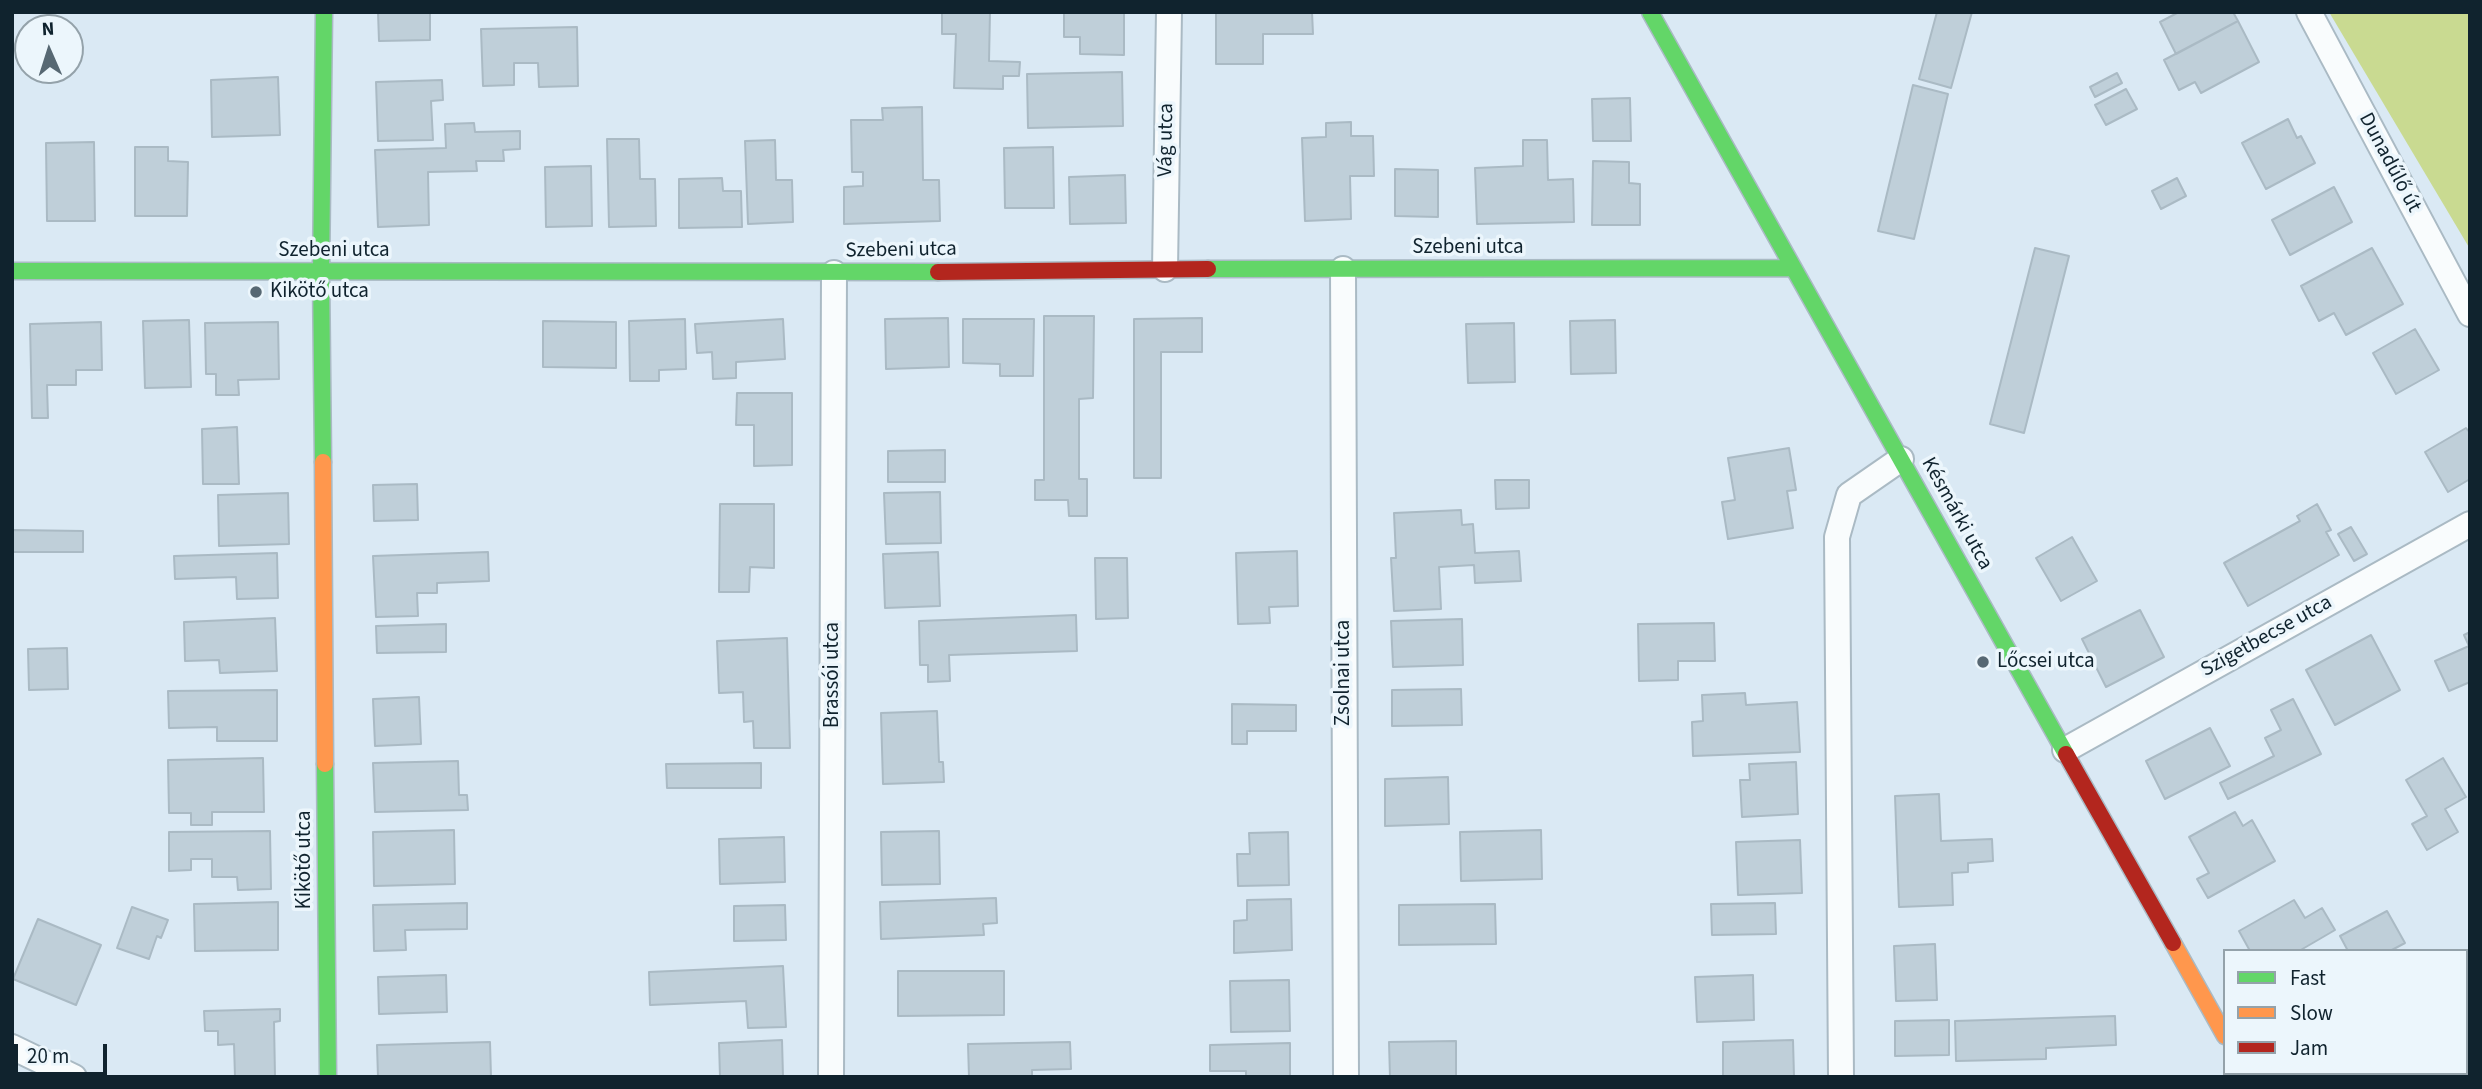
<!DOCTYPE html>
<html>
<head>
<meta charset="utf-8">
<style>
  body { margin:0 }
  #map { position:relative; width:2482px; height:1089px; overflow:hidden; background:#dae9f4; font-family:"Source Sans 3",sans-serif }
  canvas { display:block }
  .frame { position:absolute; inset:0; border:14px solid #10232e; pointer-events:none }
  .legend { position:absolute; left:2223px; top:949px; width:245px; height:126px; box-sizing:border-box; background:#ecf6fc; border:2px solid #94a2aa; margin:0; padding:9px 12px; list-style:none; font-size:21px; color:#10232e }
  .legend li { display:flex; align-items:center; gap:14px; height:35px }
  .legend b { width:35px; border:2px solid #94a2aa }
  .north { position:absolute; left:14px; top:14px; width:70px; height:70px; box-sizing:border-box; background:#ecf6fc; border:2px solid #94a2aa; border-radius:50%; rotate:357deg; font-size:19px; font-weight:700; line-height:28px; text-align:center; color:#10232e }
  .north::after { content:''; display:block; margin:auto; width:24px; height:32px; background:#576873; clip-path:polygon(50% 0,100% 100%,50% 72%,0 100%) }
  .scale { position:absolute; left:14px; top:1044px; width:93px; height:32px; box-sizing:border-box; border:4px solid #10232e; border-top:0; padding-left:9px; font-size:21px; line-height:24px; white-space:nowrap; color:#10232e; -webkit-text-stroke:5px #ecf6fc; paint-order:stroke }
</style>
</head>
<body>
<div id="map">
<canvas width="2482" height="1089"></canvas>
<div class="frame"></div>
<ul class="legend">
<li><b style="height:9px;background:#63d668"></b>Fast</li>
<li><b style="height:9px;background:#ff974d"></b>Slow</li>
<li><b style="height:9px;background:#b3261e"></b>Jam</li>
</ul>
<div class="north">N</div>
<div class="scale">20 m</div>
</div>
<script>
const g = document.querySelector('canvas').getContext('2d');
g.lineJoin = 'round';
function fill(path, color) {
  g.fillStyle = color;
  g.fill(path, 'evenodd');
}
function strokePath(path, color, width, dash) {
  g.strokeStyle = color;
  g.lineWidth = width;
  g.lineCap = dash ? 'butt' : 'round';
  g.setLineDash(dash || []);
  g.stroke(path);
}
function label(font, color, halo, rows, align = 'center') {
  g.font = font + ' "Source Sans 3",sans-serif';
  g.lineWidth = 7;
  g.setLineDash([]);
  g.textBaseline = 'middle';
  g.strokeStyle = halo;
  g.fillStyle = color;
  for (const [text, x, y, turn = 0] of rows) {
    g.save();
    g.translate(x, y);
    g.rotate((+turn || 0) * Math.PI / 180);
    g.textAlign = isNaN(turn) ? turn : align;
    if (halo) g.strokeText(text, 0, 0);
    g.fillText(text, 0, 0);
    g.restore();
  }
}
const green = new Path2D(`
  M2329,12h141v237z`);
const building = new Path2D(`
  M378,12h52v28l-51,1z
  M942,12h48l-1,49 31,1 -1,14h-16v13l-49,-1 2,-54h-14z
  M1064,12h60v43l-44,-1v-17h-16z
  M1216,12h96l1,22h-50v30h-47z
  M1937,12h35l-21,76 -32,-9z
  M2179,12h54l5,9 -62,33 -16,-32z
  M2238,21l21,41 -58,31 -6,-11 -16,8 -15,-30z
  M577,27l1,59 -39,1 -1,-24h-24v22l-31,1 -2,-57z
  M1122,72l1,54 -95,2 -1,-54z
  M2117,73l5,10 -27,14 -5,-10z
  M278,77l2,58 -68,2 -1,-57z
  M442,80l1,20 -12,1 2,39 -55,1 -2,-59z
  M1913,85l35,9 -34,145 -36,-8z
  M2126,89l11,20 -31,16 -11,-20z
  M1630,98l1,43h-38l-1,-42z
  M922,107l1,73h16l1,41 -96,3v-37l19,-1v-14h-11l-1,-52h32l-1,-12z
  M2288,119l9,19 4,-2 14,27 -49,26 -24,-46z
  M1351,122v14h22l1,40h-24l1,43 -46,2 -3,-83 24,-1v-14z
  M474,123l1,9 45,-1v18l-17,1 1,11h-28l1,10 -49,1 1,53 -51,2 -3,-77 71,-2 -1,-24z
  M607,139h32l1,40h15l1,47 -47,1z
  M775,140l1,40h16l1,42 -45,2 -3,-83z
  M1523,140h24l1,40 25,-1 1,43 -97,2 -2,-56 48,-2z
  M94,142l1,79h-48l-1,-78z
  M135,147h33v14l20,1 -1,54h-52z
  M1053,147l1,61h-49l-1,-60z
  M1593,161l36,1v21l11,1v41h-48z
  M591,166l1,60 -46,1 -1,-60z
  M1395,169l43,1v47l-43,-1z
  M1125,175l1,48 -56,1 -1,-47z
  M722,178l1,13h18l1,36 -63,1v-49z
  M2177,178l9,18 -25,13 -9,-18z
  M2334,187l18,35 -62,33 -18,-35z
  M2035,248l34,8 -45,177 -34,-9z
  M2372,248l31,56 -57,31 -12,-22 -15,8 -18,-35z
  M1044,316h50l-1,82 -14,1v80h8v37h-18l-1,-16h-33v-20h9z
  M948,318l1,49 -63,2 -1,-50z
  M1202,318v34h-41v126h-27v-159z
  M685,319l1,50 -27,1v11h-29l-1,-60z
  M783,319l2,40 -49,3v16l-23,1 -1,-27 -15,1 -2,-29z
  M963,319h71l-1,57h-33v-12l-37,-1z
  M189,320l2,67 -46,1 -2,-67z
  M1615,320l1,53 -45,1 -1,-53z
  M543,321l73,1v46l-73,-1z
  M101,322l1,48h-26v15h-29l1,33h-16l-2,-94z
  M278,322l1,57 -41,1 1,15h-23v-21h-10l-1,-51z
  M1514,323l1,59 -47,1 -2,-59z
  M2415,329l24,41 -43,24 -23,-41z
  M737,393h55v72l-38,1v-41h-18z
  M237,427l2,57h-36l-1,-55z
  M2466,428l4,5v46l-22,13 -23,-40z
  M1789,448l7,42 -9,1 6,37 -65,11 -6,-37 13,-2 -7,-42z
  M945,450v32h-57v-31z
  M1495,480h34v28l-33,1z
  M417,484l1,36 -44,1 -1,-36z
  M940,492l1,51 -55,1 -2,-51z
  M288,493l1,51 -70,2 -1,-51z
  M720,504h54v64l-24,-1 -1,25h-30z
  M2317,504l14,26 -5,2 13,23 -91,51 -24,-43 76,-42 -3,-5z
  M1461,510l1,15 11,-1 2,29 44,-2 2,30 -46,2 -1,-18 -35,2 2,42 -47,2 -3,-53h5l-2,-45z
  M2351,527l16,27 -13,7 -16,-27z
  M12,530l71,1v21h-71z
  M2072,537l25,44 -36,20 -25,-43z
  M1297,551l1,55 -29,1 1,16 -32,1 -2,-71z
  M488,552l1,29 -52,2v10h-20l1,23 -42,1 -3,-61z
  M938,552l2,54 -55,2 -2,-54z
  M277,553l1,45 -41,1 -1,-22 -61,2 -1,-23z
  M1095,558h32l1,60 -32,1z
  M2140,610l24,47 -58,30 -24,-48z
  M1076,615l1,36 -128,4 1,26 -22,1v-17h-8l-1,-44z
  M275,618l2,53 -57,2 -1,-13 -34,1 -1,-39z
  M1462,619l1,46 -70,2 -2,-46z
  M1714,623l1,38h-37v19l-39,1 -1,-57z
  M446,624v28l-69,1 -1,-27z
  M2470,632v50l-21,9 -14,-30 34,-15 -5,-11z
  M2371,635l29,55 -65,35 -29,-55z
  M787,638l3,110h-36l-1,-27 -9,1 -1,-30 -24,1 -2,-52z
  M67,648l1,41 -39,1 -1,-41z
  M1461,689l1,36 -70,1v-36z
  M277,690v51h-60v-14l-48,1 -1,-37z
  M1745,693l1,12 51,-3 3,50 -107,4 -1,-34 11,-1 -1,-26z
  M419,697l2,47 -46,2 -2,-47z
  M2293,699l28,55 -93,45 -8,-16 54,-27 -9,-18 16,-8 -10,-20z
  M1232,704l64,1v26h-49v13h-15z
  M937,711l2,51h4l1,20 -61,2 -2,-71z
  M2210,728l20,38 -65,33 -19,-38z
  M263,758l1,54h-52v13h-21v-12h-22l-1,-53z
  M2443,758l23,39 -21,12 13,23 -31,18 -15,-26 15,-8 -21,-36z
  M458,761l1,34h8l1,15 -93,2 -2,-49z
  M1796,762l2,52 -56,3 -2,-37h10l-1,-16z
  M761,763v25h-94l-1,-24z
  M1448,777l1,47 -64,2v-47z
  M1939,794l2,47 51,-2 1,22 -25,2v9l-16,1 1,32 -54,2 -4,-111z
  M2235,812l8,14 9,-6 23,41 -67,37 -11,-19 12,-6 -20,-36z
  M454,830l1,54 -81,2 -1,-54z
  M1541,830l1,49 -81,2 -1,-49z
  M270,831l1,58 -33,1 -1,-13h-25v-18h-21v11l-22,1v-39z
  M939,831l1,53 -58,1 -1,-53z
  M1288,832l1,53 -51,1 -1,-32h13l-1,-21z
  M784,837l1,45 -65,2 -1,-45z
  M1800,840l2,53 -64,2 -2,-53z
  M996,898l1,25 -14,1 1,11 -103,4 -1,-37z
  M1291,899l1,51 -58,3v-32l13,-1v-20z
  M2294,900l11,18 17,-10 13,22 -36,21h-49l-11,-20z
  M278,902v48l-83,1 -1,-47z
  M467,903v26l-62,1 1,20 -32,1 -1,-46z
  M1775,903l1,31 -64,1 -1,-31z
  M1495,904l1,40 -97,1v-40z
  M785,905l1,35 -52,1v-35z
  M132,907l36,13 -7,18 -4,-2 -8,23 -32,-11z
  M2387,911l18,32 -15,8h-42l-8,-15z
  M38,919l63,26 -25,60 -63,-26z
  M1935,944l2,56 -41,1 -2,-55z
  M783,966l3,61 -38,1 -2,-27 -96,4 -1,-33z
  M898,971h106v44l-106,1z
  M446,975l1,37 -68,2 -1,-37z
  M1753,975l1,45 -57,2 -2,-45z
  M1289,980l1,51 -59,1 -1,-51z
  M280,1009v12l-6,1 1,55h-40l-1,-33 -16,1v-14h-13l-1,-20z
  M2115,1016l1,29 -70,3v11l-90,2 -1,-40z
  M1949,1020v35l-54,1v-35z
  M782,1040l1,37h-63l-1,-34z
  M1793,1040l1,37h-71v-35z
  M1456,1041v36h-66l-1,-35z
  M490,1042l1,35h-113l-1,-32z
  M1070,1042l1,27 -39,1v7h-63l-1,-33z
  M1290,1043v34h-44v-6h-36v-26z`);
const street = new Path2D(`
  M2309,12l161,302
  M1165,269l4,-257
  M1343,269l3,808
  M2065,750l405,-226
  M2466,1017l4,-2
  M12,1047l62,30
  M831,1077l3,-804
  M1841,1077l-4,-540 12,-42 52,-36
  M2359,1077l6,-4`);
const fast = new Path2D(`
  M1650,12l416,742
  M1208,269l582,-1
  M12,271l926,1
  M323,462l-2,-190 3,-260
  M325,764l3,313`);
const slow = new Path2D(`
  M323,462l2,302
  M2173,943l52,93
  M2246,1073l1,4`);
const jam = new Path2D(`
  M938,272l270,-3
  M2066,754l107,189`);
const markers = [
  [256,292,7,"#576873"],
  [1983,662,7,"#576873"]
];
const streetNames = [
  ["Vág utca",1167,140,-89],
  ["Dunadűlő út",2389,163,62],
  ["Szebeni utca",1468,248],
  ["Szebeni utca",334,251],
  ["Szebeni utca",901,251,-1],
  ["Késmárki utca",1956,514,61],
  ["Szigetbecse utca",2267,637,-29],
  ["Zsolnai utca",1344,673,-90],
  ["Brassói utca",833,675,-90],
  ["Kikötő utca",305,860,-90]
];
const poiNames = [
  ["Kikötő utca",270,292],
  ["Lőcsei utca",1997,662]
];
fill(green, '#c9da91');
fill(building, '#bfcfd9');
strokePath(building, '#aabac4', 2);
strokePath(street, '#aabac4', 28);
strokePath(fast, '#aabac4', 19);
strokePath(slow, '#aabac4', 19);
strokePath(jam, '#aabac4', 19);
strokePath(street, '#f9fcfd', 24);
strokePath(fast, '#63d668', 16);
strokePath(slow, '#ff974d', 16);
strokePath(jam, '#b3261e', 16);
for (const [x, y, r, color] of markers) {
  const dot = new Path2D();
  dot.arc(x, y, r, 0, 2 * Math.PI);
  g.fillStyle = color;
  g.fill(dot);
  strokePath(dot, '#ecf6fc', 2.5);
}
label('21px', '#10232e', '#ecf6fc', streetNames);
label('21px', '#10232e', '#ecf6fc', poiNames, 'left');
</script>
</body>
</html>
